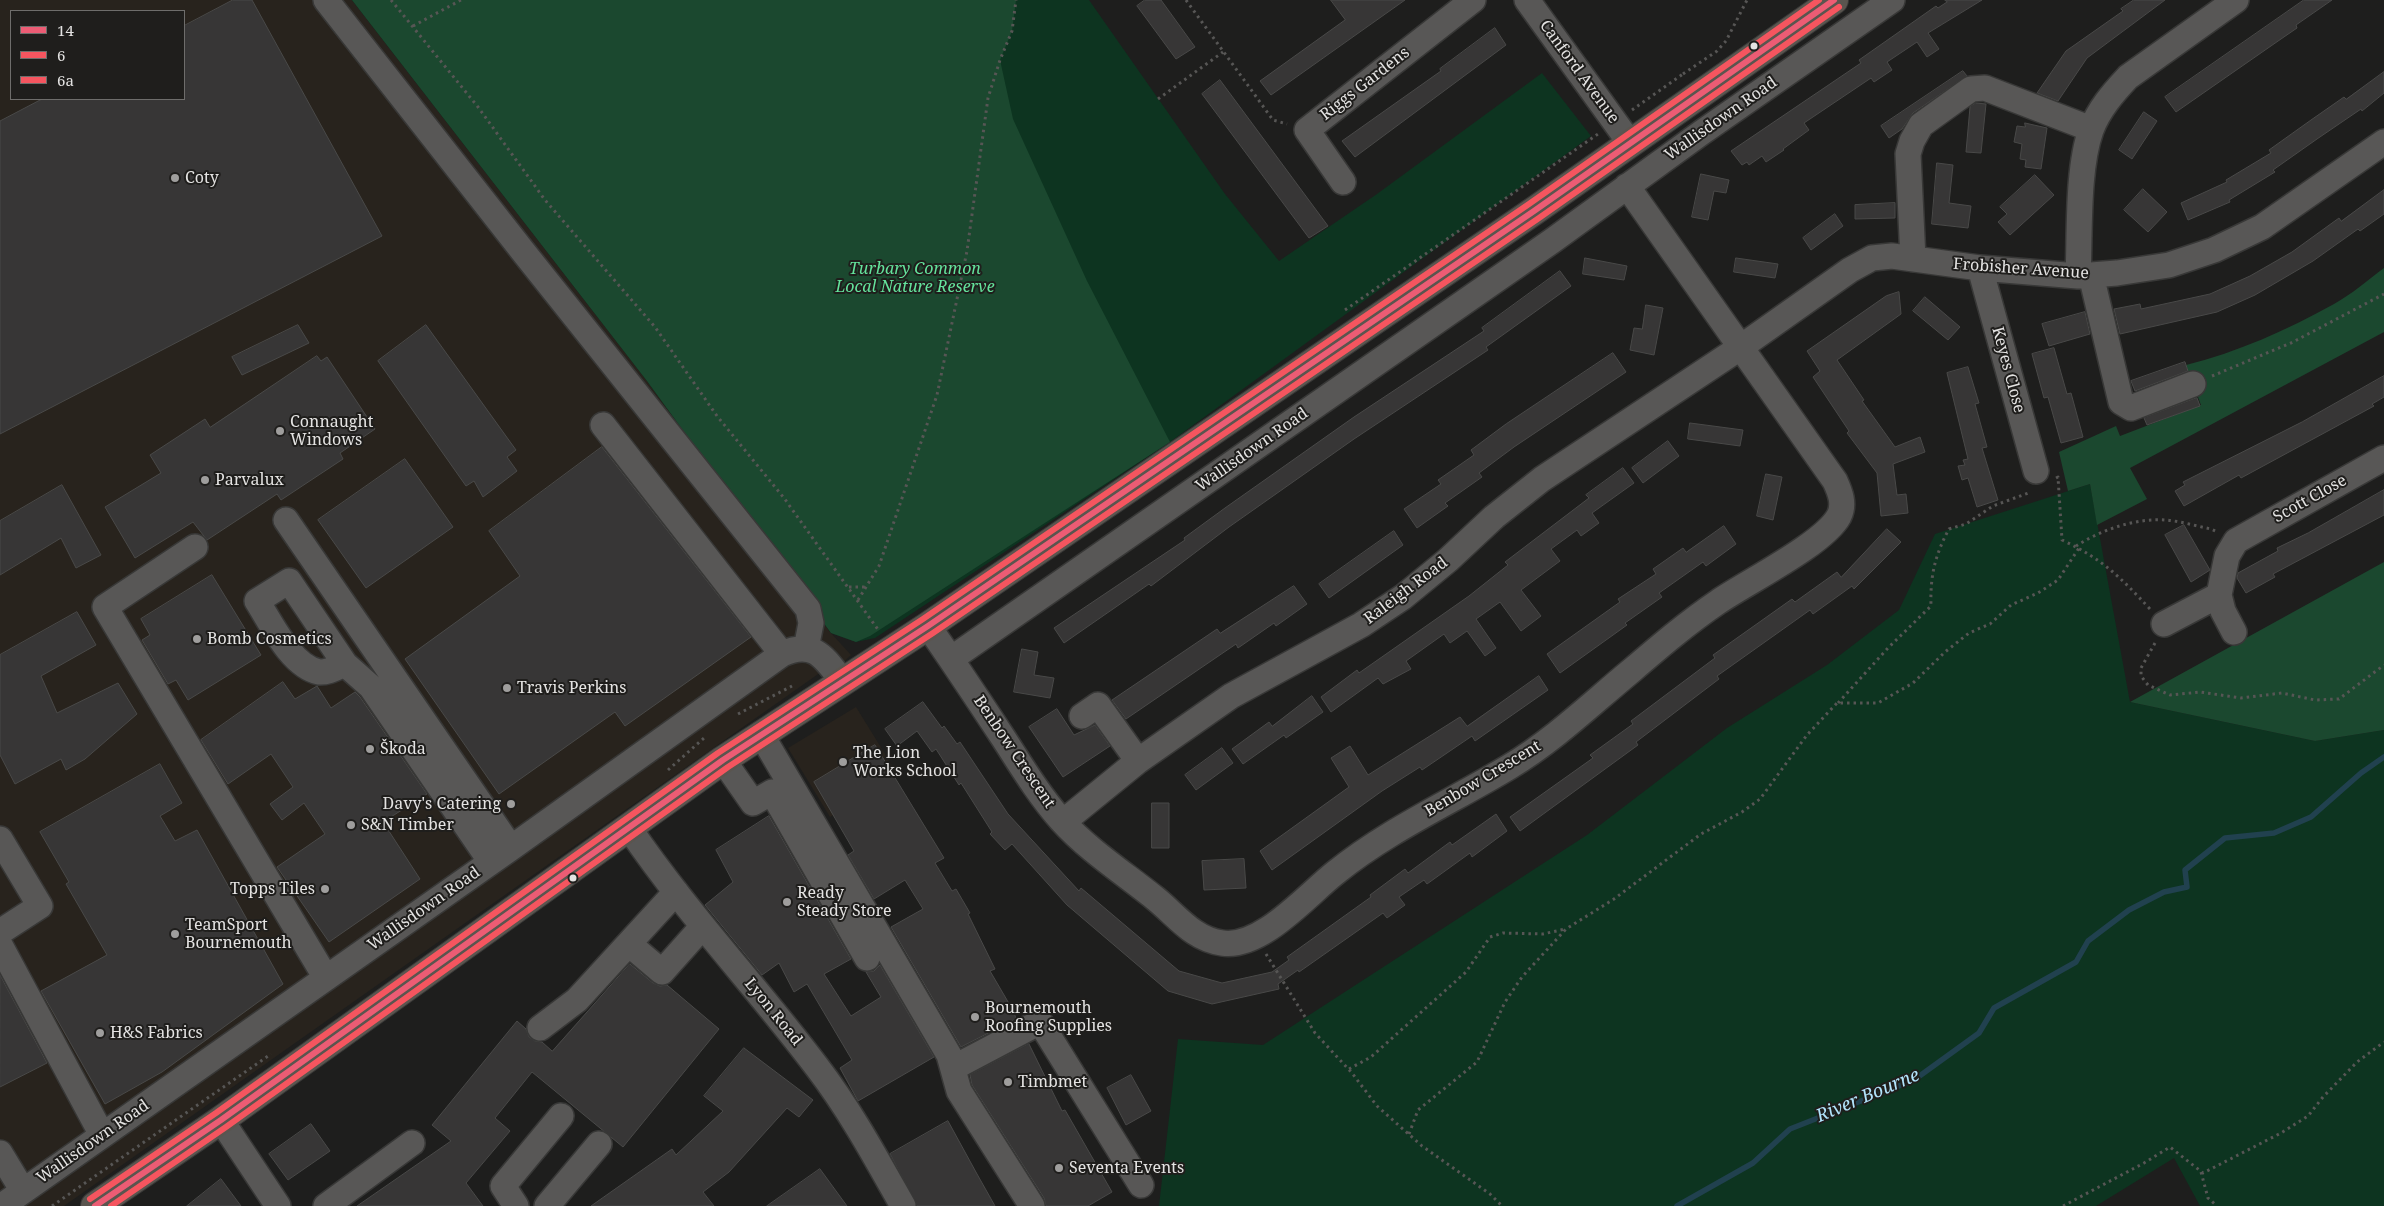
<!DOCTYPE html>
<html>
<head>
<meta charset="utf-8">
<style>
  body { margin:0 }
  #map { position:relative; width:2384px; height:1206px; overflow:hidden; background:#1e1e1d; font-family:"Noto Serif",serif }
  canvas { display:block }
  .legend { position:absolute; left:10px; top:10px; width:175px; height:90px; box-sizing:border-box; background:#1f1e1c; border:1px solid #6e6d6b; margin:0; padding:6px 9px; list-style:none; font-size:15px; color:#e4e3e2 }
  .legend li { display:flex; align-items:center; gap:10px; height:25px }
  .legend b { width:25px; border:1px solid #6e6d6b }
</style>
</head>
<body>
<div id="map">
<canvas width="2384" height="1206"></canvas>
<ul class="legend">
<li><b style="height:6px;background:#ec5c74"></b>14</li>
<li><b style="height:6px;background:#f5555f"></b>6</li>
<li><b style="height:6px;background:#f5555f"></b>6a</li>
</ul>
</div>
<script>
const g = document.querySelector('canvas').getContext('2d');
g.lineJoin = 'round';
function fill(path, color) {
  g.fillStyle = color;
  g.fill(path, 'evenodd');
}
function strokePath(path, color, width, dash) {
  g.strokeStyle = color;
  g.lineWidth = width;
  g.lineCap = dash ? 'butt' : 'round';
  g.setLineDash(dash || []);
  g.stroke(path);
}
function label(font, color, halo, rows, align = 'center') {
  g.font = font + ' "Noto Serif",serif';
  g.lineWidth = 4;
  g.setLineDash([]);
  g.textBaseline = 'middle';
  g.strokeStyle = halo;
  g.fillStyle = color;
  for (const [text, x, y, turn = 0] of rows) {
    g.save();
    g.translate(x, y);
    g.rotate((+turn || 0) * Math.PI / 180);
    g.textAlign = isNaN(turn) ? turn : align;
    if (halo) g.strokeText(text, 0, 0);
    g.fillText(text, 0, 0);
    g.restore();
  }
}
const built = new Path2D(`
  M0,0h352l295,381 183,251 21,23 -17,16 -3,-6 -767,541h-64zM11,11h173v88h-173z
  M856,707l42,68 -68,42 -42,-69z`);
const green = new Path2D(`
  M352,0h737l136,194 54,67 98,-67 165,-121 49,63 -421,306 -295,196 -19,4 -25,-9 -184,-252z
  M2090,484l40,218 185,39 69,-11v476h-184l-26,-48 -78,48h-937l19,-167 85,6 324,-210 140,-107 100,-63 72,-55 36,-76z`);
const forest = new Path2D(`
  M352,0h664l-4,31 -12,29 13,59 74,162 83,161 -300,194 -14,6 -25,-9 -184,-252z
  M2384,268v64l-254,136 17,31 -50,26 -7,-41 -22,7 -9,-39 57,-26 4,10 81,-31 -15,-40c52,-13 101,-35 148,-61 18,-10 34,-24 50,-36z
  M2384,562v168l-69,11 -185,-39z`);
const stream = new Path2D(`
  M1677,1206l76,-43 37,-34 124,-49 65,-47 15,-25 82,-46 12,-21 41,-31 35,-18 23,-5 -2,-17 40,-32 49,-5 37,-16 50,-44 23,-16`);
const building = new Path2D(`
  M233,0h19l130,236 -382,198v-313l42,-22h142v-73z
  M1145,0h16l34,47 -19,12 -39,-53z
  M1331,0h74l-134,95 -11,-14 85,-61z
  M1945,0h37l-54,33 11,16 -12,8 -10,-15 -30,20 5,8 -18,12 -3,-4 -67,45 5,7 -26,19 1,1 -18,12 -4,-6 -13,9 -2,-3 -5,3 -11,-14 130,-88 -2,-3 77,-54 2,2 9,-6z
  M2134,0h31l-78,58 -29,43 -21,-8 29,-42 57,-40 -2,-2z
  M2304,0h28l-36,25 1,3 -16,11 -105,73 -11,-15z
  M1495,28l11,17 -151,112 -13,-16 99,-70 -1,-2z
  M1963,71l4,5 -54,37 -11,16 -13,9 -8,-12z
  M2384,72v21l-22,18 -1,-2 -44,30 -44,31 2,2 -46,28 1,2 -42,18 -7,-17 46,-21 -1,-2 45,-27 -2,-3 42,-30 33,-23 2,2z
  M1220,80l108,146 -19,12 -107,-144z
  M1976,103l10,1 -5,49 -15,-1 4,-45z
  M2144,112l13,9 -25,38 -13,-9z
  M2025,123l22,5 -6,41 -16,-2 1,-7 -6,-1 2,-15 -8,-2 3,-16 8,1z
  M1937,163l16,2 -4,38 22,3 -3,22 -36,-4z
  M1701,174l28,6 -3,13 -12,-2 -6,29 -16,-3z
  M2035,175l19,20 -44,40 -12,-13 9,-8 -7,-7z
  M2143,189l24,23 -19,20 -24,-22z
  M2384,190v24l-24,17 -2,-2 -45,32 -58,34 -38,17 -97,22 -6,-25 26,-5 1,5 69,-15 40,-18 42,-24 47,-34 2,3z
  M1895,203v15l-40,1v-14z
  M1835,214l8,12 -32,24 -8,-12z
  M1585,258l42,8 -3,14 -41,-6z
  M1736,258l42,6 -3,14 -41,-6z
  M1560,271l11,15 -85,61 2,3 -134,89 -125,88 -78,59 -2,-2 -85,59 -10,-15 131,-88 -1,-2 41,-30 129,-91 130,-86 -2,-3z
  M1899,292l2,22 -64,46 27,40 -2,1 33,46 25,-10 5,15 -32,12 4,31 9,-1 2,19 -27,3 -4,-43 -30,-40 2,-2 -36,-54 7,-6 -13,-20 79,-55z
  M1925,297l35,30 -12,13 -35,-29z
  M1646,305l17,3 -9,47 -24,-5 4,-22 8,1z
  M2085,312l5,22 -41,12 -7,-22z
  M298,325l11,18 -67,32 -10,-18z
  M426,325l90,125 -9,7 10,14 -34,26 -9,-16 -8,5 -88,-125z
  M2054,348l13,46 4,-1 12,44 -22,6 -13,-46 -4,1 -12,-44z
  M1613,353l13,19 -112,75 -35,26 3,4 -37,26 3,3 -31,22 -13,-19 37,-25 -3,-4 36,-25 -3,-5 35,-26z
  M317,356l4,5 6,-4 48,72 -35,24 3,6 -62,41 -4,-6 -70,46 -14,-18 -58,36 -30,-51 56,-34 -11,-18 55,-36 5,8z
  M2185,362l3,9 -53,20 -4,-10z
  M1968,367l11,36 -4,1 12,43 -5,1 16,52 -21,7 -9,-29 -6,2 -4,-14 7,-1 -2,-5 5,-1 -21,-86z
  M2384,376v21l-12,7 2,2 -133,72 -2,-3 -55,31 -9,-15 10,-6 -2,-3 119,-60z
  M2197,398l3,8 -53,19 -3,-7z
  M1690,423l53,7 -3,16 -52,-7z
  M1668,441l11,15 -36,27 -11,-15z
  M602,447l149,190 -126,89 -10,-14 -116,82 -94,-135 115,-83 -31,-45z
  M405,459l48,68 -87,61 -48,-68z
  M1623,468l11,15 -42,30 7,10 -18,13 -4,-6 -26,19 9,12 -39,29 20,26 -20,15 -21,-29 -24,17 20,29 -11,8 -18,-25 -17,12 -6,-9 -38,27 5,8 -28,15 -5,-6 -47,34 -10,-15 36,-27 2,3 110,-77 39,-31 -3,-3 84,-64 -3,-3z
  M1766,474l16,3 -9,43 -16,-4z
  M62,485l39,70 -25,13 -15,-30 -61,37v-54z
  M2384,490v25l-111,59 2,3 -29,16 -9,-15 1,-5 40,-22 -1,-3 31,-15z
  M2184,525l26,45 -19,12 -26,-47z
  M1724,526l12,18 -30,22 -3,-4 -44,31 3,4 -37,26 2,2 -67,48 -13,-19 73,-52 -2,-3 38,-25 -3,-5 30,-21 3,4z
  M1887,529l14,13 -47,47 -2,-3 -39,28 -3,-4 -93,66 2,3 -83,63 2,3 -118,86 -10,-14 83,-59 -3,-3 43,-31 -2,-3 84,-63 -2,-3 79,-56 3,3 42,-30 4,5z
  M1394,531l9,14 -74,53 -10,-14z
  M212,575l49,80 -73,45 -12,-20 -8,4 -26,-44 8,-5 -9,-16z
  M1294,586l13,18 -31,22 -2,-3 -36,25 -2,-4 -110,75 -14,-19 105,-71 3,4z
  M77,612l19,33 -55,31 16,37 61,-30 19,31 -52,45 -19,11 -5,-11 -46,25 -15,-29v-100z
  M1022,649l16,3 -4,23 20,3 -4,20 -36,-6z
  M1539,676l9,14 -73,51 -3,-5 -50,34 -2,-3 -38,24 -110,79 -12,-19 89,-64 -18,-29 19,-12 18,29 92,-58 7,9z
  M283,682l12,17 22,-13 14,22 24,-16 5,5 67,97 -44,28 37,57 -91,63 -52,-75 48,-33 -21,-31 -22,17 -12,-16 23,-17 -22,-33 -43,30 -27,-44z
  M1312,696l11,16 -37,26 -2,-3 -41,29 -11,-15 37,-27 3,4z
  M923,702l19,26 2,-2 13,18 3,-2 48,72 71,77 2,-3 98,83 43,12 50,-11 17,-12 -2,-3 84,-60 -1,-2 35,-26 3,4 42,-31 2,3 44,-31 11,17 -35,26 -2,-4 -43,31 -3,-4 -25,17 6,8 -18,13 -4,-5 -84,59 -1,-2 -20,14 1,5 -67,15 -44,-13 -101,-86 -55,-61 -7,6 -15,-16 2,-2 -31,-49 -2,2 -23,-36 -4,3 -15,-21 -20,15 -12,-17z
  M1057,709l17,26 21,-10 15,21 -47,31 -34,-50z
  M875,745l69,113 -9,5 17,28 4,-2 14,24 -2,1 27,55 -5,2 24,41 2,7 -55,28 -70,-120 32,-18 -18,-29 -31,19 -26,-44 6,-4 -40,-69z
  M1222,748l11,15 -37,27 -11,-15z
  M160,764l22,39 -22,13 15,25 22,-11 86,154 -121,88 -57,32 -64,-113 66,-36 -41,-71 3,-2 -29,-50z
  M1152,803h17v45h-17z
  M769,816l82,143 -27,15 27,42 30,-19 -15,-25 8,-1 6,-6 54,92 -76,44 -18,-33 12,-8 -45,-76 -13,8 -15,-29 -17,12 -57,-70 28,-23 -17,-32z
  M1244,859l2,29 -42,2 -2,-29z
  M630,964l23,19 7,3 7,-1 52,44 -96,118 -91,-75 -37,46 15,13 -44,52 17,23h-126l94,-65 -19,-16 85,-104 9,8 3,8 6,4 7,1 10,9z
  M0,975l47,88 -47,24z
  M1029,1044l33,67 3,-1 47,82 -24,14h-42l-2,-8 -72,-113 -2,-10z
  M744,1048l69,52 -14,17 -12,-9 -58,64 -26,20 11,14h-123l81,-57 4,6 47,-44 -19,-15z
  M1131,1075l20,36 -25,14 -19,-37z
  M948,1121l29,53 18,32h-78l-27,-52z
  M311,1124l19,27 -42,29 -19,-26z
  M820,1169l27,37h-80z
  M221,1179l20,27h-54z`);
const path = new Path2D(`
  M391,0l87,107 67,93 110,127 62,89 67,82 95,133
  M1186,0l87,120 14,4
  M413,26l48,-26
  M1683,74l34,-23 9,-10 21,-41
  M1158,99l65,-47
  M1632,110l51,-36
  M1345,310l253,-176
  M2212,376l79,-33 93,-49
  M2056,478l2,-1 4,63c42,20 58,37 88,69
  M2076,546c25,-16 59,-28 89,-26 15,1 31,6 46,9l7,3
  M849,587h18
  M858,600l21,-34 58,-171 30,-144 21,-153 12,-38 12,-29 4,-31
  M2155,643l-14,25v8l7,9 22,10 30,-3 41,6 41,-5 33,7 24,-1 45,-34
  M1838,703l50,-55 43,-42c-1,-30 4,-51 18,-77l17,-5 27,-18 38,-14
  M738,714l54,-28
  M668,770l36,-32
  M1266,954l49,79 37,40 25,33 45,40 68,48 12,12
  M1349,1069l22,-12 95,-85 24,-35 13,-4 40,1 22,-5
  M1409,1134l9,-24 59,-48 28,-60 17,-25 44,-48 48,-30 87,-65 41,-22 18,-13 47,-64 30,-32h41l35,-20 32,-31 24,-19 21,-9 21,-19 27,-12 20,-13 21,-32
  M2201,1172l7,26 9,8
  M52,1206l219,-152
  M2063,1206l81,-43 26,-16 33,26 78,-40 27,-17 15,-19 34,-35 27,-20`);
const minor = new Path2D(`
  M326,0l199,254 283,355 3,14 -5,26
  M1527,0l103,143
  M1343,182l-36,-52 166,-130
  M1913,259l-5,-105 4,-13 9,-16 50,-36 14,-1 106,41
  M1980,268l56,203
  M2091,275l30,127 10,6 62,-24
  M2078,276c2,-43 -1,-107 13,-146 8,-21 22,-37 37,-53l108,-77
  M603,425l179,229
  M286,520l225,328
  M195,547l-90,60 221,371
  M2219,595l4,16 11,21
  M2164,624l55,-29 8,-39 9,-15 148,-83
  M928,626c26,37 51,75 76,113 18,28 35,56 57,81 27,30 64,54 95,79 21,17 37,40 66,44 39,6 84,-47 113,-70 53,-43 116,-71 174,-106 45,-27 82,-63 122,-96 28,-24 56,-48 87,-69 29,-20 106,-58 121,-86 6,-12 1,-24 -4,-35l-208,-295
  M951,659l601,-418 149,-108 191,-133
  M345,664c-8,3 -17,9 -26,8 -28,-6 -48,-49 -62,-71l32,-20 56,83 26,23 120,175
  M1082,716l16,-11 40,56
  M761,734l188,321 10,36 73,115
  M723,760l30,43 19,-11 95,166
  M1063,822l75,-61 93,-65 130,-71 42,-28 45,-37 46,-43 48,-38 199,-132 109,-77 22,-12 20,-2 88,12 98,8 39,-3 52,-8 45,-15 48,-23 122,-85
  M629,828c57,84 127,158 188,239 33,43 59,91 86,139
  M0,839l40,67 -40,26
  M629,944l33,28 41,-46
  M0,945l102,190
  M540,1028l37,-28 99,-108
  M953,1068l87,-46 101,163
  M221,1120l57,86
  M0,1153l23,38
  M2,1206l509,-358 271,-194c33,-15 43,5 61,28
  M326,1206l86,-63
  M516,1206l-13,-20 58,-70
  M547,1206l52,-62`);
const major = new Path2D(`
  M95,1206l126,-86 502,-360 205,-134 606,-415 300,-211`);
const bus1 = new Path2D(`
  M95,1206l126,-86 502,-360 205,-134 606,-415 300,-211`);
const bus2 = new Path2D(`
  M111,1206l115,-79 502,-360 205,-134 606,-415 300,-211`);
const bus3 = new Path2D(`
  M90,1199l126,-86 502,-360 205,-134 606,-415 290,-204`);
const markers = [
  [1754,46,4.5,"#e4e3e2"],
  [175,178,5,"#9f9e9d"],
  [280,431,5,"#9f9e9d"],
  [205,480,5,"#9f9e9d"],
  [197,639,5,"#9f9e9d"],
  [507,688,5,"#9f9e9d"],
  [370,749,5,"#9f9e9d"],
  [843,762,5,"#9f9e9d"],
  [511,804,5,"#9f9e9d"],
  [351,825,5,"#9f9e9d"],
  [573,878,4.5,"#e4e3e2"],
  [325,889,5,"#9f9e9d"],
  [787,902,5,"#9f9e9d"],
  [175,934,5,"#9f9e9d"],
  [975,1017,5,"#9f9e9d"],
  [100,1033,5,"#9f9e9d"],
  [1008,1082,5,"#9f9e9d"],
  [1059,1168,5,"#9f9e9d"]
];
const streetNames = [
  ["Canford Avenue",1579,72,54],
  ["Riggs Gardens",1365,84,-38],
  ["Wallisdown Road",1721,119,-35],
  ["Frobisher Avenue",2021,269,4],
  ["Keyes Close",2008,370,75],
  ["Wallisdown Road",1252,450,-35],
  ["Scott Close",2310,499,-29],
  ["Raleigh Road",1406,591,-37],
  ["Benbow Crescent",1014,752,56],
  ["Benbow Crescent",1483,779,-31],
  ["Wallisdown Road",424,909,-35],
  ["Lyon Road",773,1012,51],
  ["Wallisdown Road",93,1142,-35]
];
const poiNames = [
  ["Coty",185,178],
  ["Connaught",290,422],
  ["Windows",290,440],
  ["Parvalux",215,480],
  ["Bomb Cosmetics",207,639],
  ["Travis Perkins",517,688],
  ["Škoda",380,749],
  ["The Lion",853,753],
  ["Works School",853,771],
  ["Davy's Catering",501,804,"right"],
  ["S&N Timber",361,825],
  ["Topps Tiles",315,889,"right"],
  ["Ready",797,893],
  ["Steady Store",797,911],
  ["TeamSport",185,925],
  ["Bournemouth",185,943],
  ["Bournemouth",985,1008],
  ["Roofing Supplies",985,1026],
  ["H&S Fabrics",110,1033],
  ["Timbmet",1018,1082],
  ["Seventa Events",1069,1168]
];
const parkNames = [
  ["Turbary Common",915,269],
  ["Local Nature Reserve",915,287]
];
const waterNames = [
  ["River Bourne",1868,1096,-23]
];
fill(built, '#28231d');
fill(green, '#0d3420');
fill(forest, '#1b482f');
strokePath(stream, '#21414f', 5.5);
fill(building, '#373636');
strokePath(building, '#494948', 1);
strokePath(minor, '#383837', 28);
strokePath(major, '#383837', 30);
strokePath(path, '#575655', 3, [2.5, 4]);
strokePath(minor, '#585756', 25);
strokePath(major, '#5a554f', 28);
strokePath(bus1, '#ec5c74', 6);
strokePath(bus2, '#f5555f', 6);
strokePath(bus3, '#f5555f', 6);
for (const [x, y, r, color] of markers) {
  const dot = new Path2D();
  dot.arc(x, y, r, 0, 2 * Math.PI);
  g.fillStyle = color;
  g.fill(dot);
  strokePath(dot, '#1f1e1c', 2);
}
label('16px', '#e4e3e2', '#1f1e1c', streetNames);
label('16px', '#e4e3e2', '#1f1e1c', poiNames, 'left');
label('italic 16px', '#64e39c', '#1f1e1c', parkNames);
label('italic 18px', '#b2e4fc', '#1f1e1c', waterNames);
</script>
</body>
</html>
